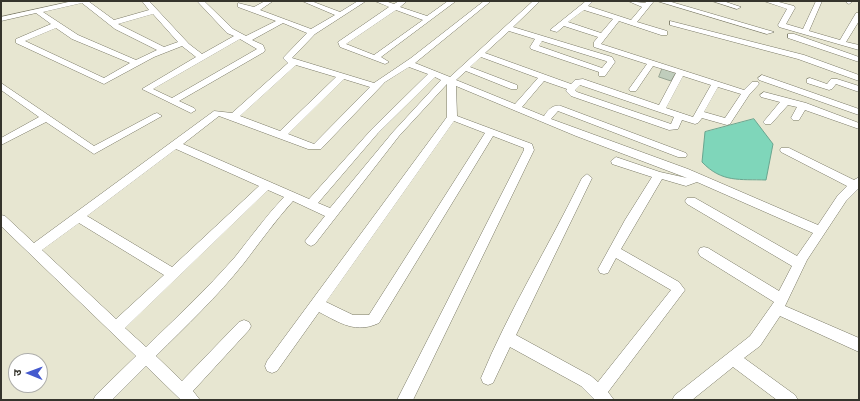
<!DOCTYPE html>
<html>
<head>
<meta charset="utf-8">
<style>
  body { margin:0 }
  #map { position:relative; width:860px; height:401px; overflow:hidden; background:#e7e6d1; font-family:Merriweather,"Noto Sans Devanagari",serif }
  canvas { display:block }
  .frame { position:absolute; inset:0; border:2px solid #35342c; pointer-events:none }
  .north { position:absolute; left:8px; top:353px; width:40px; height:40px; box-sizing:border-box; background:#fff; border:1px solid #aeaeab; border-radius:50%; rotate:271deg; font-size:11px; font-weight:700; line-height:16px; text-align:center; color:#35342c }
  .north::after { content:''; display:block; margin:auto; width:14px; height:18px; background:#455ace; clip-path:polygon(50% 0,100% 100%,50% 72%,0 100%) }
</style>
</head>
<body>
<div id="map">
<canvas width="860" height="401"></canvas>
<div class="frame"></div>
<div class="north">उ</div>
</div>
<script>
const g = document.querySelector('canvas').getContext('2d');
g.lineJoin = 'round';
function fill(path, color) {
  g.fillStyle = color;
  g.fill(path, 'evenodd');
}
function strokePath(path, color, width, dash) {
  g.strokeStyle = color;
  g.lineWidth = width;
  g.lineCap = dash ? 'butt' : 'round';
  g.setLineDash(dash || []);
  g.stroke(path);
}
const water = new Path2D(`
  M754,119l19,25 -7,36c-26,-1 -44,3 -64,-18l3,-30z`);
const building = new Path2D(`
  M663,67l14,4 -6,10 -12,-4z`);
const minor = new Path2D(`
  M73,1h15l26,19 35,-10 -7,-9h7l40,43 13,10 32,-18 -7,-3 -30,-32h7l29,28 13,7 30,-15 -38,-14v-4l16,4 11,-6h8l-13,9 51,19 24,-14 -33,-14h9l29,11 18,-11h8l-51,33 -23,24 82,25 37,-25 73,-57h7l-76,62 35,14 83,-76h7l-27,26 99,30 3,5 -10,14h-6v-4l-68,-23 -1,-2 5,-8 -26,-8 -24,22 86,31 4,-4 8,-1 76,26 17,-32 -23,-7 -17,25h-6l-1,-2 18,-25 -53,-17v-5l4,-5 -34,-11 -7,6 -7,-2 36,-29h7l-5,5 43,14 11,-13 -14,-6 17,2 2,-2h7l-17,21 30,9v4h-6l-42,-14 -18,23 143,46 8,-8h6l1,2 -10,11 -19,29 -3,1 -25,-7 -4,5 -3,1 -13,-4 -4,9 -9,1 -98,-34 -5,-5 1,-2 -23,-8 -22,26 22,9c4,-6 9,-12 17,-10l125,47 1,2 -1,2h-8l-120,-46 -7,8 137,50 130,56 20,-30 9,-9 -66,-34 -1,-2 1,-2h8l65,32 5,-3v11l-13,13 -39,59 -22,46 74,32v14l-79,-36 -20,30 -16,12 51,37 3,5h-21l-44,-33 -41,33h-20l3,-5 75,-59 24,-34 -74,-46 -2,-4 2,-4 4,-1 4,1 71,43 13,-25 -105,-62 -2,-3 2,-3h8l102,58 16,-23 -116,-51 -11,4 -24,-7 -41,70 58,33 6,8 -77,102 6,8h-19l-14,-14 -71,-39 -17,36 -5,2 -5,-2 -2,-5c28,-68 68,-132 101,-200l5,-4 5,4 -76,157 75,41 7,6 73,-92 -55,-32 -8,15 -4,1 -4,-1 -2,-4 27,-49 27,-43 -40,-13 -1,-3 5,-4 44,15 27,6 -111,-42 -120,-50 1,30 75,28 2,6 -121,250h-16l127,-250v-2l-31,-12 -114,187c-23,11 -39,0 -60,-11l-42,59 -5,2 -5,-2 -2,-5 2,-5 180,-244v-33l-48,52 -84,108 -4,2 -4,-2 -2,-3 20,-25 -32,-15c-18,20 -33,41 -49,62 -27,34 -58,63 -88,93l26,25 57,-59 5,-2 5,2 2,4 -2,4 -56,61 7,9h-19l-35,-34 -34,34h-19l3,-5 40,-39 -135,-130v-11l4,1 29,27 180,-132 18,2 56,-50 -5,-5 24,-25 -24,-10 -31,17 11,5 2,5 -1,2 -85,49 15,7 2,2 -5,3 -49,-24 54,-32 -14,-11 -28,11 -50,27 -88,-41v-4l35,-15 -15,-11 -35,8v-4zM82,3l33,26 42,21 -21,10 -58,-25 -35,-23zM584,10l29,9 -12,14 -33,-11zM153,14l25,28 -14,5 -46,-23zM56,28l16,11 58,24 -26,15 -79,-37zM240,39l17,10 -85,49 -19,-9zM542,41l64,20 1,1 -5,6 -63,-22zM481,57l57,21 -23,26 -59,-24 10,-9 45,18h6v-4l-47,-18zM296,65l40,12 -56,54 -40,-15zM409,67l19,7 -56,55 -63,70 -126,-55 36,-28 89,33h13l64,-67zM683,76l28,9 -18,32 -27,-9zM435,77l6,3 -48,52 -63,76 -12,-5 60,-70zM344,79l26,8 -56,57 -26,-10zM580,85l94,32 -3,7 -94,-32 -2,-2zM718,87l23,7 -16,24 -21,-6zM454,121l31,12 -116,182h-16l-27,-13zM176,149l83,37 -87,81 -85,-51zM268,190l16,7c-18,19 -33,40 -49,60 -28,32 -59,61 -89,90l-21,-19zM79,223l85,52 -48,44 -74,-69z
  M375,1h10l9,3 5,-3h8l-7,6 27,9 21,-15h8l-75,56 8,5 -4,2 -45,-17 -2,-5 51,-35zM396,10l27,10 -49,35 -28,-11z
  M657,1h11l106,31 -7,2z
  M712,1h11l18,6 -4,2z
  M764,1h11l19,5 1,2 -9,16 17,5 13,-28h6l-13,30 31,9 16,-27h3v8l-13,21 13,3v5l-80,-23 -1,-2 9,-16z
  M846,1h7l-4,3 -2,-1z
  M670,21l134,34 55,20v6l-61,-22 -128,-34z
  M788,34h6l65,23v5l-71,-24z
  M762,75l97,34v6l-100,-35 -1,-2z
  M810,78l17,6 4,-5h6l22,7v6l-23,-8 -4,5 -3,1 -22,-7v-4z
  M1,83l93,63 60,-32 3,-1 5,3 -68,38 -48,-32 -45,23v-7l38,-21 -38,-27z
  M764,92l42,11 53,20v6l-54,-19 -6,10h-6l-2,-2 6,-11 -9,-2 -17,19h-6l-2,-2 2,-2 15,-18 -19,-5 -1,-2z`);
fill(water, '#7fd6ba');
strokePath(water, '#69a58f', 1);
fill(building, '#c0cdbc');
strokePath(building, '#94a190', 1);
strokePath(minor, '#797865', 1);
fill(minor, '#fff');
</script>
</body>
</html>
